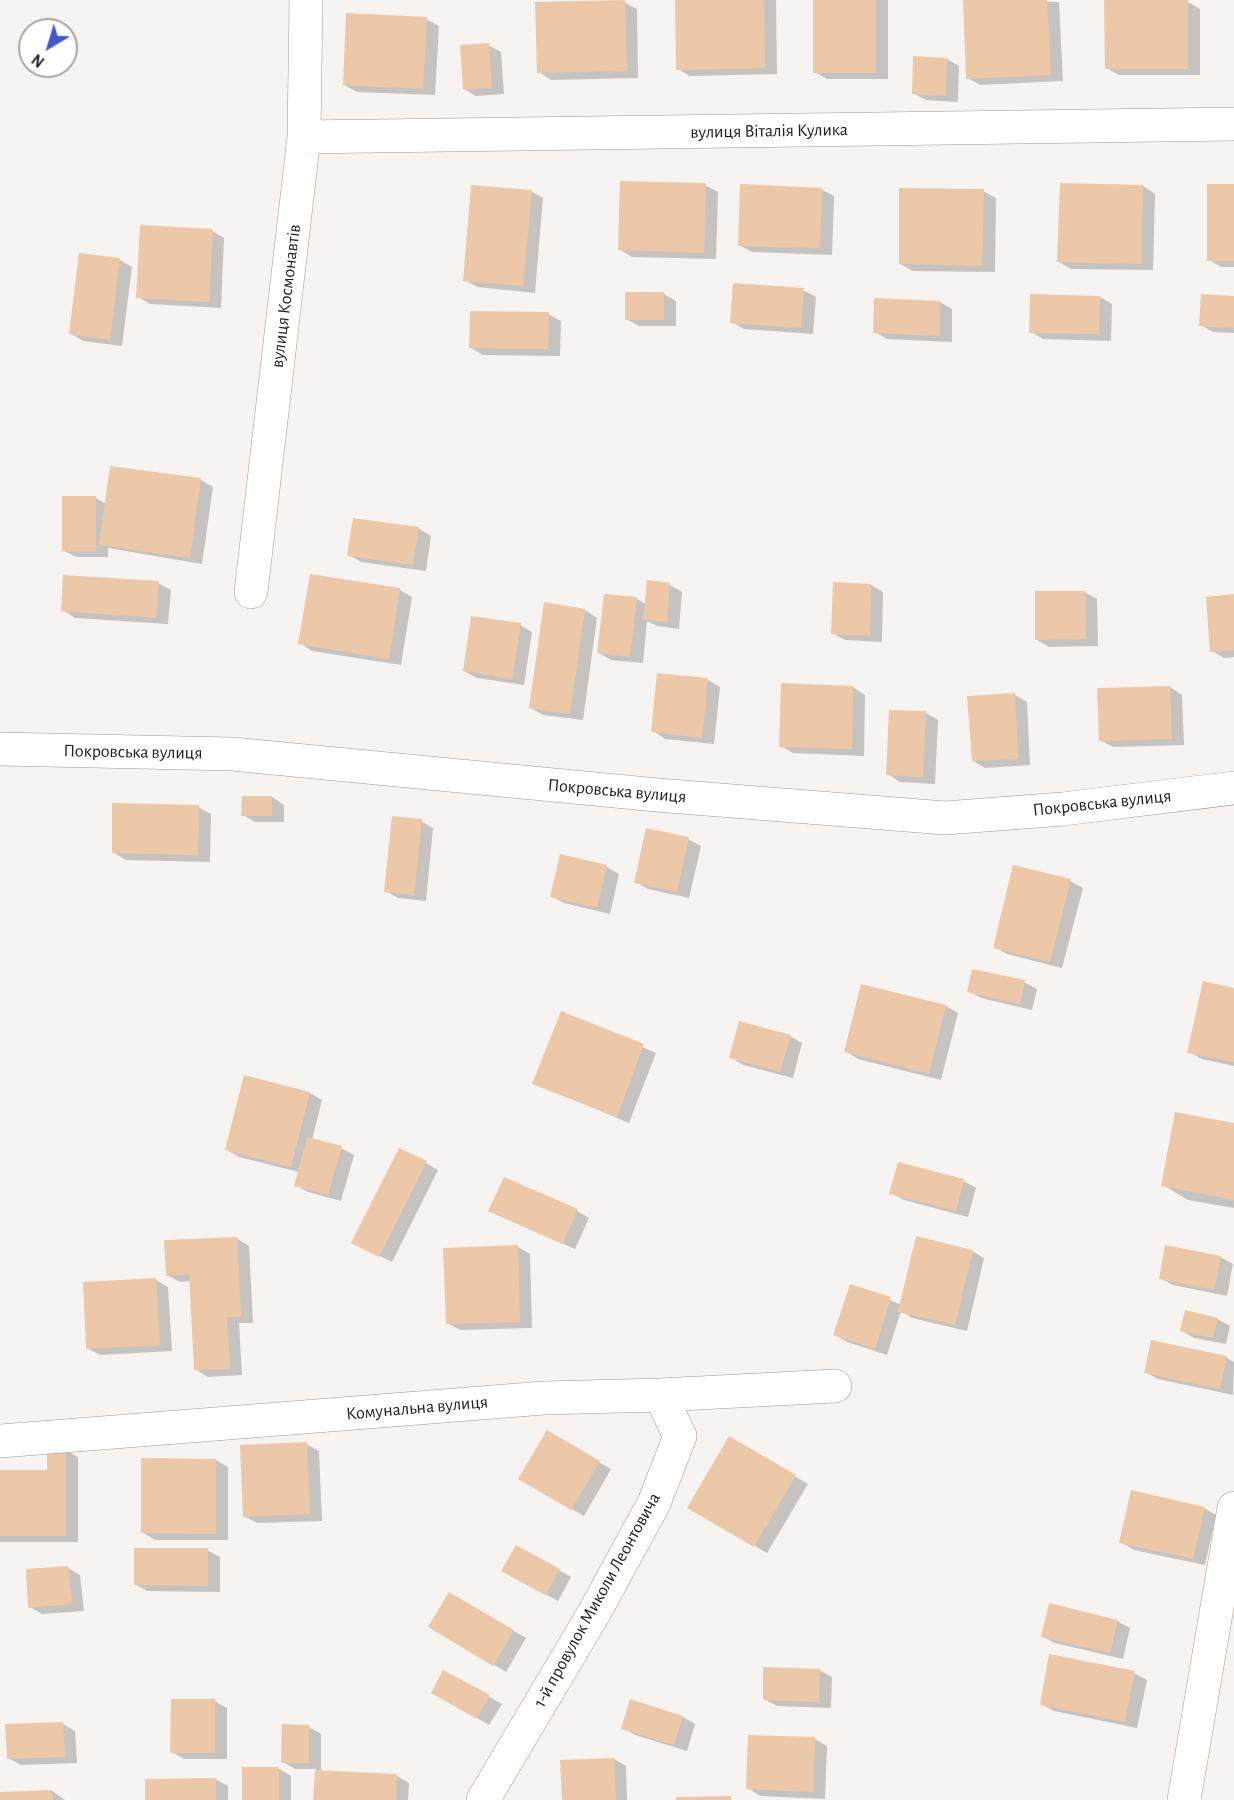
<!DOCTYPE html>
<html>
<head>
<meta charset="utf-8">
<style>
  body { margin:0 }
  #map { position:relative; width:1234px; height:1800px; overflow:hidden; background:#f7f3f0; font-family:"Alegreya Sans",sans-serif }
  canvas { display:block }
  .north { position:absolute; left:18px; top:18px; width:60px; height:60px; box-sizing:border-box; background:#fff; border:2px solid #a6a6a5; border-radius:50%; rotate:218deg; font-size:16px; font-weight:700; line-height:24px; text-align:center; color:#21201f }
  .north::after { content:''; display:block; margin:auto; width:21px; height:27px; background:#4756cb; clip-path:polygon(50% 0,100% 100%,50% 72%,0 100%) }
</style>
</head>
<body>
<div id="map">
<canvas width="1234" height="1800"></canvas>
<div class="north">N</div>
</div>
<script>
const g = document.querySelector('canvas').getContext('2d');
g.lineJoin = 'round';
function fill(path, color) {
  g.fillStyle = color;
  g.fill(path, 'evenodd');
}
function strokePath(path, color, width, dash) {
  g.strokeStyle = color;
  g.lineWidth = width;
  g.lineCap = dash ? 'butt' : 'round';
  g.setLineDash(dash || []);
  g.stroke(path);
}
function label(font, color, halo, rows, align = 'center') {
  g.font = font + ' "Alegreya Sans",sans-serif';
  g.lineWidth = 5;
  g.setLineDash([]);
  g.textBaseline = 'middle';
  g.strokeStyle = halo;
  g.fillStyle = color;
  for (const [text, x, y, turn = 0] of rows) {
    g.save();
    g.translate(x, y);
    g.rotate((+turn || 0) * Math.PI / 180);
    g.textAlign = isNaN(turn) ? turn : align;
    if (halo) g.strokeText(text, 0, 0);
    g.fillText(text, 0, 0);
    g.restore();
  }
}
const shadow = new Path2D(`
  M676,0h100l1,74 -87,2 -12,-7z
  M815,0h73v79h-61l-12,-7z
  M964,0l95,2 4,79 -83,4 -12,-7z
  M624,2l13,7 1,69 -87,2 -12,-8z
  M1188,2l12,7v66h-81l-13,-7z
  M426,19l13,7 -4,69 -78,-3 -13,-7z
  M488,45l13,7 3,42 -28,2 -12,-7z
  M947,59l12,7 -1,36 -32,-2 -13,-7z
  M705,185l13,7 -2,67 -84,-2 -13,-8z
  M1234,185v82h-13l-12,-7z
  M1143,186l12,8 -2,76 -82,-1 -12,-7z
  M821,189l13,7 -2,59 -80,-3 -13,-7z
  M531,191l12,7 -8,95 -58,-6 -12,-7z
  M983,191l13,7 -1,74 -82,-1 -13,-7z
  M212,231l12,7 -3,70 -71,-4 -12,-7z
  M120,260l12,7 -10,79 -39,-5 -13,-8z
  M803,290l13,7 -3,37 -69,-5 -12,-7z
  M664,294l12,7v25h-37l-13,-7z
  M1100,297l12,7 -1,37 -68,-2 -12,-7z
  M1234,297v36l-21,-1 -12,-7z
  M876,300l64,2 12,7v33l-65,-3 -12,-7z
  M548,314l13,7 -1,35 -77,-1 -12,-7z
  M111,467l90,13 12,7 -11,77 -94,-16v9h-32l-13,-7v-53l33,1 10,6z
  M418,528l13,8 -5,35 -65,-9 -12,-7z
  M311,575l89,15 12,7 -11,68 -89,-14 -12,-8z
  M158,583l13,7 -3,34 -93,-6 -12,-8z
  M670,585l12,7 -3,37 -22,-3 -10,-5 -4,42 -32,-3 -12,-7 38,-54 9,5z
  M871,585l12,7 -1,50 -37,-2 -13,-7z
  M1084,592l13,7 1,47 -49,1 -12,-7z
  M1234,596v61l-10,1 -12,-7z
  M585,610l12,8 -14,102 -40,-5 -12,-7z
  M520,625l12,7 -8,53 -47,-7 -13,-7z
  M708,680l12,7 -6,57 -49,-5 -12,-8z
  M782,685l71,2 12,8 -1,61 -71,-3 -12,-7z
  M1170,687l12,8 2,50 -71,2 -13,-7z
  M1015,695l12,7 3,63 -45,3 -12,-7z
  M926,713l12,7 -3,64 -35,-2 -12,-8z
  M272,797l12,8v17h-29l-12,-7z
  M198,807l13,7 -1,48 -84,-2 -13,-8z
  M421,821l12,7 -7,73 -28,-3 -12,-7z
  M688,839l13,7 -12,52 -41,-9 -12,-7z
  M561,855l46,12 12,7 -9,40 -46,-11 -13,-7z
  M1070,881l13,7 -21,80 -55,-14 -13,-7z
  M1024,982l13,7 -5,21 -51,-12 -12,-7z
  M1234,989v77l-32,-7 -13,-7z
  M946,1006l12,7 -17,67 -83,-21 -12,-8z
  M561,1013l95,40 -27,70 -95,-40z
  M790,1036l12,7 -9,35 -50,-13 -13,-8z
  M310,1093l12,7 -10,40 29,8 13,7 -13,46 -33,-9 -13,-7 4,-13 -60,-15 -12,-7z
  M1234,1125v83l-46,-8 -25,-15z
  M426,1163l12,7 -46,92 -27,-13z
  M899,1164l65,17 12,7 -8,29 -64,-17 -13,-7z
  M490,1211h87l12,7 -14,31z
  M236,1238l13,8 4,77h-14l3,52 -34,2 -13,-8 -4,-88 -11,1 -13,-7z
  M518,1247l12,7 2,74 -72,2 -13,-7z
  M972,1251l12,7 -17,73 -55,-13 -11,-7 -14,44 -40,-13 -12,-7 16,-50 51,20z
  M1220,1257l13,7 -6,32 -54,-11 -13,-7z
  M156,1280l12,7 4,64 -72,4 -13,-7z
  M1217,1319l13,7 -4,18 -32,-6 -12,-7z
  M1152,1341l75,17 7,4 -1,33 -75,-16 -13,-7z
  M547,1432l64,37 -27,47 -64,-37z
  M729,1438l79,46 -41,69 -78,-46z
  M306,1444l13,7 3,70 -65,2 -13,-7z
  M65,1450l13,7v85h-78v-71l49,1z
  M216,1460l12,7v73h-73l-13,-8z
  M1204,1508l12,7 -11,50 -71,-15 -13,-8z
  M207,1550l13,7v35l-73,-1 -12,-7z
  M68,1568l12,7 4,36 -42,3 -12,-7z
  M559,1570l12,7 -13,24 -42,-23z
  M450,1594l76,44 -20,34 -76,-45z
  M1117,1621l13,7 -7,31 -68,-16 -13,-7z
  M819,1670l13,7 -1,31 -54,-2 -13,-7z
  M444,1672l58,32 -13,21 -56,-33z
  M1134,1673l13,7 -10,48 -83,-17 -13,-7z
  M214,1701l13,7v51h-43l-12,-7z
  M631,1701l52,16 12,7 -8,27 -52,-16 -12,-7z
  M63,1724l12,7 2,32 -56,2 -13,-7z
  M309,1727l12,7v38l76,4 12,7 -1,17h-93l1,-31h-21l-12,-7z
  M750,1736l65,3 12,7 -2,53 -65,-3 -12,-8z
  M614,1759l12,7 1,34h-64z
  M278,1768l13,8v24h-47z
  M215,1779l13,7v14h-81z
  M52,1791l13,9h-65v-7z`);
const building = new Path2D(`
  M625,0l2,71 -90,2 -2,-71z
  M675,0h89l1,68 -89,2z
  M813,0h63v73h-63z
  M963,0h84l4,75 -85,4z
  M1104,0h84v69h-83z
  M346,13l81,4 -4,72 -80,-4z
  M489,43l3,45 -29,2 -3,-45z
  M913,56l34,2 -1,38 -34,-2z
  M620,181l86,2 -2,70 -86,-3z
  M1060,183l83,2 -2,79 -84,-2z
  M740,184l82,4 -2,60 -82,-2z
  M1207,184h27v77h-27z
  M471,185l61,5 -9,96 -60,-5z
  M899,188l85,1 -2,77 -83,-2z
  M140,225l73,4 -4,73 -73,-4z
  M79,253l41,5 -10,82 -41,-6z
  M733,283l71,5 -3,40 -71,-5z
  M625,292h39v28h-39z
  M1030,294l70,2 -1,38 -70,-1z
  M1201,294l33,2v32l-35,-2z
  M874,298l66,3v35l-67,-3z
  M470,311l79,1 -1,37 -79,-1z
  M110,466l91,12 -11,80 -91,-13z
  M62,496h34v55h-34z
  M353,518l66,9 -6,38 -66,-9z
  M310,574l90,14 -11,71 -91,-15z
  M63,575l96,6 -3,37 -95,-7z
  M647,580l23,3 -3,39 -24,-2z
  M833,582l38,2 -1,52 -39,-2z
  M1035,591h50l1,48 -51,1z
  M604,594l33,3 -7,60 -33,-4z
  M1234,594v56l-24,2 -4,-55z
  M544,602l41,7 -15,105 -41,-6z
  M471,616l50,7 -9,56 -49,-8z
  M657,673l51,5 -6,60 -51,-6z
  M781,683l72,3 -1,63 -73,-2z
  M1170,686l2,53 -73,2 -2,-53z
  M1015,693l3,66 -46,2 -5,-65z
  M889,710l37,1 -3,66 -37,-2z
  M242,796h30v20h-31z
  M112,803l87,2 -1,50 -86,-2z
  M392,816l30,3 -8,76 -30,-3z
  M646,828l43,9 -12,55 -43,-9z
  M560,854l47,11 -10,43 -47,-11z
  M1013,865l58,14 -21,83 -57,-14z
  M972,969l53,11 -5,24 -53,-12z
  M1203,981l31,7v74l-47,-9z
  M861,984l85,21 -17,69 -85,-22z
  M561,1011l83,33 -27,73 -85,-33z
  M739,1021l52,14 -11,37 -51,-14z
  M244,1075l66,17 -19,75 -66,-17z
  M1175,1112l59,11v77l-73,-14z
  M307,1137l35,9 -14,49 -34,-9z
  M399,1148l28,13 -48,96 -28,-14z
  M898,1162l66,17 -8,32 -67,-17z
  M504,1177l74,32 -16,35 -74,-33z
  M916,1236l57,14 -18,75 -57,-13z
  M237,1237l4,80h-14l3,52 -36,1 -5,-96 -23,2 -2,-36z
  M518,1245l2,77 -74,2 -3,-76z
  M1165,1245l56,11 -7,34 -55,-11z
  M156,1278l4,67 -74,4 -3,-67z
  M850,1284l41,13 -16,52 -42,-14z
  M1185,1310l33,8 -5,20 -33,-7z
  M1151,1340l76,16 -7,33 -76,-16z
  M547,1430l53,31 -29,49 -53,-31z
  M729,1436l67,39 -42,72 -67,-39z
  M307,1442l3,72 -67,3 -3,-72z
  M47,1448h19v88h-66v-66h47z
  M141,1458l75,1v75l-75,-1z
  M1131,1490l74,17 -12,52 -74,-16z
  M516,1545l44,24 -15,26 -44,-24z
  M134,1548h74v38l-74,-1z
  M68,1566l4,38 -44,4 -2,-39z
  M449,1592l65,38 -21,36 -65,-39z
  M1049,1603l69,17 -8,33 -69,-16z
  M1049,1654l86,17 -10,51 -85,-17z
  M763,1667l57,2 -1,33 -56,-2z
  M443,1670l47,25 -13,24 -46,-26z
  M171,1699h44v54h-45z
  M630,1699l53,17 -9,29 -53,-16z
  M63,1722l2,35 -58,2 -2,-35z
  M282,1724l27,1v38h-28z
  M748,1735l67,2 -2,55 -67,-3z
  M614,1758l2,42h-54l-2,-40z
  M242,1767h37v33h-37z
  M315,1770l82,4 -1,26h-83z
  M216,1778v22h-71v-21z
  M52,1790l1,10h-53v-8z
  M731,1796v4h-55v-3z`);
const street = new Path2D(`
  M304,137l930,-13
  M251,592l53,-455 2,-137
  M0,749l232,5 425,41 288,23 118,-9 171,-21
  M0,1441l544,-43 116,-3 175,-9
  M483,1800l111,-187 60,-110 26,-67 -20,-41
  M1184,1800l50,-292`);
const streetNames = [
  ["вулиця Віталія Кулика",769,131,-1],
  ["вулиця Космонавтів",286,296,-83],
  ["Покровська вулиця",133,752,1],
  ["Покровська вулиця",617,791,5],
  ["Покровська вулиця",1102,803,-6],
  ["Комунальна вулиця",417,1408,-5],
  ["1-й провулок Миколи Леонтовича",597,1600,-61]
];
fill(shadow, '#0003');
fill(building, '#ecc8a9');
strokePath(street, '#9b9895', 34);
strokePath(street, '#fff', 33);
label('18px', '#21201f', '#fff', streetNames);
</script>
</body>
</html>
